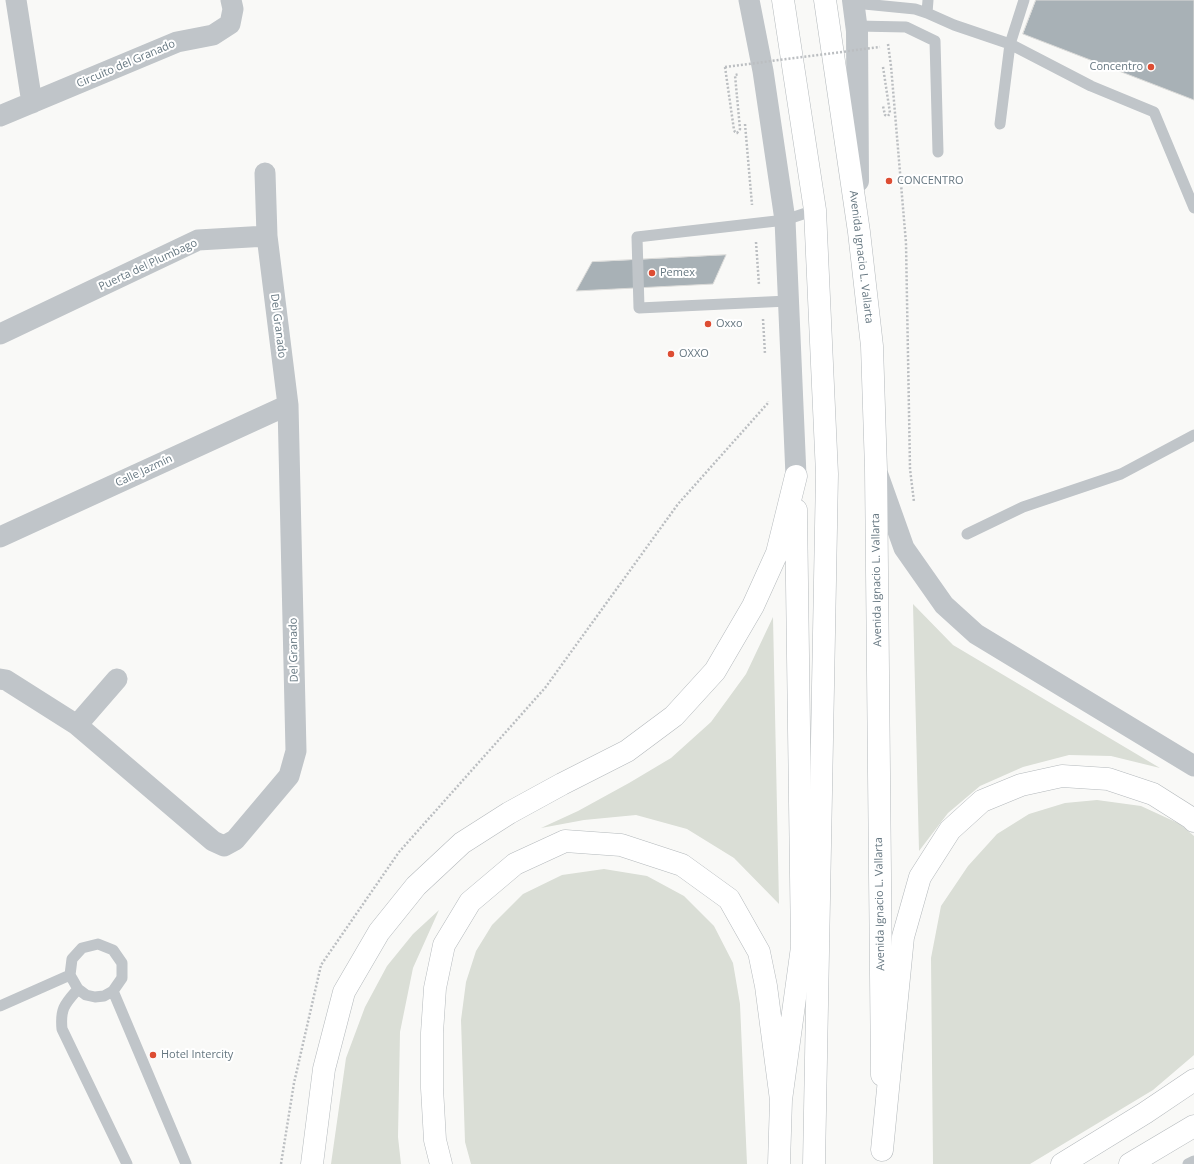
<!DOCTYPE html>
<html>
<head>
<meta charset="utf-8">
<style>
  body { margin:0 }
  canvas { display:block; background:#f9f9f7 }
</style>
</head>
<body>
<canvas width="1194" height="1164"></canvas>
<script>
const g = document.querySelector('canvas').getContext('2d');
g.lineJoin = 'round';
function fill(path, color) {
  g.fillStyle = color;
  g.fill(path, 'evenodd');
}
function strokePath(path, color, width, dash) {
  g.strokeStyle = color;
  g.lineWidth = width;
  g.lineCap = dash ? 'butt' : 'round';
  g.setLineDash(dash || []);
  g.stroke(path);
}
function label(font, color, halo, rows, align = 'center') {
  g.font = font + ' "Open Sans",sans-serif';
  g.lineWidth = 4;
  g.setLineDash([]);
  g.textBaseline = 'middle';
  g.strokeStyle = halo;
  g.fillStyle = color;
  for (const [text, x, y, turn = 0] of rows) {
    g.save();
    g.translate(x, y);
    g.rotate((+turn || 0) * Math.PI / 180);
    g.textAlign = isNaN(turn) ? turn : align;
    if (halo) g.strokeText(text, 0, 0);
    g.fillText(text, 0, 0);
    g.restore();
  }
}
const green = new Path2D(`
  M913,604l40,41 207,123 -49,-12 -42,-1 -46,12 -43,19 -32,27 -29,38z
  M773,617l6,287 -45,-46 -47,-29 -51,-14 -52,5 -43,8 37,-17 51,-28 42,-25 40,-36 35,-48z
  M1097,800l44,6 39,18 14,12v219l-41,35 -123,74h-97l-2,-206 10,-52 27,-40 29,-32 32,-20 36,-11z
  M604,869l43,7 37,20 30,30 19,37 7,41 7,160h-276l-6,-22 -4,-122 5,-38 10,-31 16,-26 31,-31 39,-19z
  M439,910l-26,58 -13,64 -2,105 3,27h-70l15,-106 19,-51 22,-41 26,-32z`);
const building = new Path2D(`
  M1036,0h158v100l-171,-66z
  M726,255l-13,29 -137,7 16,-29z`);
const path = new Path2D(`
  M888,44l3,22 15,177 4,226 4,33
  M725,67l9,63 1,2 2,1 3,-4 -5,-54 4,-1
  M883,67l7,46 -2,3 -3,-1 -2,-9
  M745,124l7,81
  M756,242l3,43
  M763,319l2,35
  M281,1164l13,-81 27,-118 78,-113 146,-164 133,-184 90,-101v-2`);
const service = new Path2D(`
  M854,3l61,6 12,4 27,12 56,19 81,42 63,26 40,96
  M927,13l1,-13
  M857,26l49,1 29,14 3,111
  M1000,124l10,-80 14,-44
  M788,301l-149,7 -2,-71 148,-17 30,-10
  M967,534l56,-27 98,-33 73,-39
  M98,944l15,6 9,13v15l-9,13 -9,5 -9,1 -9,-2 -8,-6 -8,-14 2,-16 10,-11z
  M78,989c-13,15 -18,19 -16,40l65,135
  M113,991l73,173
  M0,1006l70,-31
  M1188,1164l6,-3`);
const minor = new Path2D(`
  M16,0l16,103
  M749,0l14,71 22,149 11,256
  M0,116l177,-74 36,-7 17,-11 3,-15 -2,-9
  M0,334l198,-94 69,-4
  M878,475l26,73 40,57 32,29 218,132
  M0,537l288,-132
  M0,679l6,1 71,45 136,116 11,5 11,-6 54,-64 7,-25 -8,-346 -21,-169 -2,-63
  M77,725l40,-46`);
const tertiary = new Path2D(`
  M853,0l4,31 1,150`);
const trunk = new Path2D(`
  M783,0l32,210 12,264 -13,690
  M825,0l34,232 13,114 4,124 6,605`);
const motorway = new Path2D(`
  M882,1150l21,-213 17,-60 30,-47 32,-29 39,-16 41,-9 46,3 45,15 38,24 3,3
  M312,1164l12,-95 20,-77 35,-60 37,-46 46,-43 47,-30 53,-29 65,-33 47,-35 41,-45 38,-65 24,-53 19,-77
  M441,1164l-6,-24 -3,-52v-55l3,-45 9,-43 26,-43 45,-38 50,-23 56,4 61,20 47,34 30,53 7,34 15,114
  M779,1164l2,-64 21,-153 -6,-437
  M1062,1164l83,-51 49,-33
  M1130,1164l64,-38`);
const pathBridge = new Path2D(`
  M725,67l155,-20`);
const markers = [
  [1151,67,4,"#dd4d33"],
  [889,181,4,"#dd4d33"],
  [652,273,4,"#dd4d33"],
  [708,324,4,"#dd4d33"],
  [671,354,4,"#dd4d33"],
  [153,1055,4,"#dd4d33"]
];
const streetNames = [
  ["Circuito del Granado",126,64,-23],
  ["Avenida Ignacio L. Vallarta",861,257,83],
  ["Puerta del Plumbago",148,265,-25],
  ["Del Granado",278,326,83],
  ["Calle Jazmín",144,471,-25],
  ["Avenida Ignacio L. Vallarta",877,580,-91],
  ["Del Granado",294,650,-91],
  ["Avenida Ignacio L. Vallarta",880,904,-91]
];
const poiNames = [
  ["Concentro",1143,67,"right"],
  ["CONCENTRO",897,181],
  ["Pemex",660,273],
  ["Oxxo",716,324],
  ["OXXO",679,354],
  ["Hotel Intercity",161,1055]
];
fill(green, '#daded6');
fill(building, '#a8b1b6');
strokePath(building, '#dbdbd9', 1);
strokePath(trunk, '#b4b9bc', 23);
strokePath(motorway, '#b4b9bc', 23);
strokePath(path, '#bbbec1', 2.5, [2, 2]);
strokePath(service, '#c0c5c9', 11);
strokePath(minor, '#c0c5c9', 21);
strokePath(tertiary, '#c0c5c9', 22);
strokePath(trunk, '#fff', 22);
strokePath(motorway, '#fff', 22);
strokePath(pathBridge, '#bbbec1', 2.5, [2, 2]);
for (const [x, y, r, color] of markers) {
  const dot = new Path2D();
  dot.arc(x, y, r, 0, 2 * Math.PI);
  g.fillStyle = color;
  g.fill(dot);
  strokePath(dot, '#fff', 1.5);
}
label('11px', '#667781', '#fff', streetNames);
label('11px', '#667781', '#fff', poiNames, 'left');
</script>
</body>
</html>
